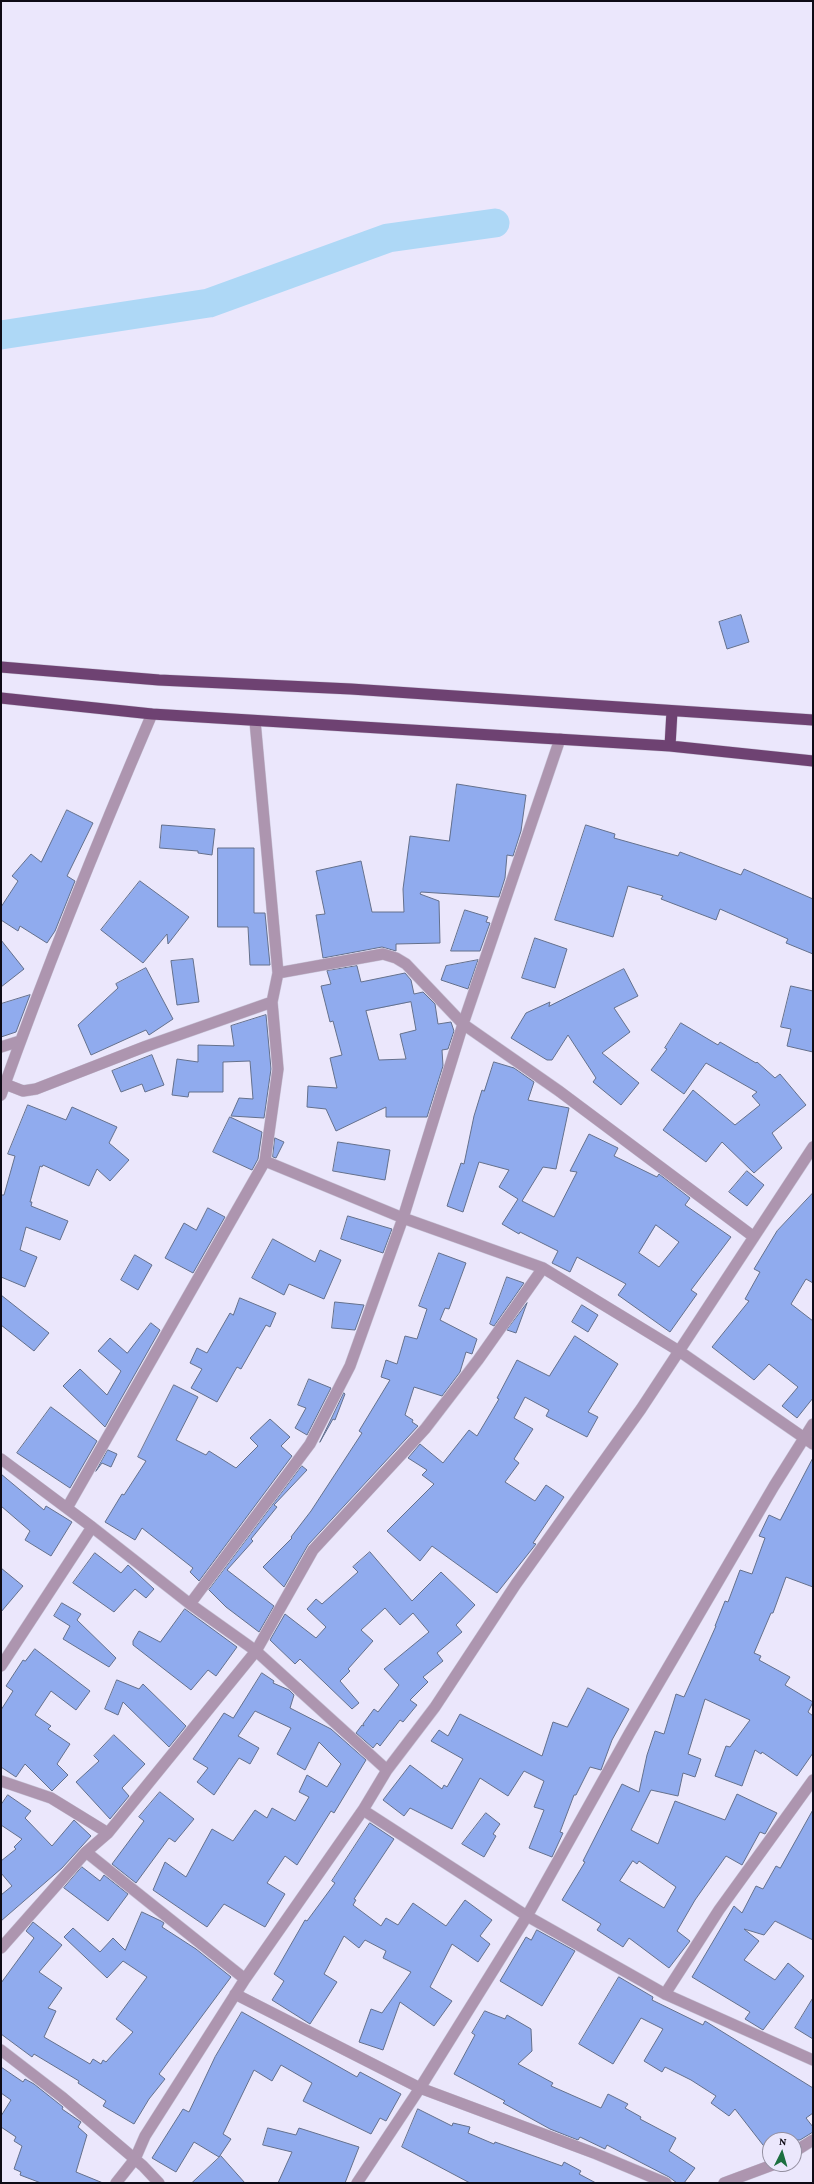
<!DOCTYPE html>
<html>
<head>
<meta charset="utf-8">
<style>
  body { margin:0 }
  #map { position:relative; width:814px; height:2184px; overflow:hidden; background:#ebe7fc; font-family:"Crimson Pro",serif }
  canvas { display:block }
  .frame { position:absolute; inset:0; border:2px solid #0e0b16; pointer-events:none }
  .north { position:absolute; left:762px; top:2132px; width:40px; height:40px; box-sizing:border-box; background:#ebe7fc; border:1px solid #938fa0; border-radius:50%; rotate:5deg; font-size:11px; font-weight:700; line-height:16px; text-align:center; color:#0e0b16 }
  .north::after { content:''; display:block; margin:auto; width:14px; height:18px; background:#1c6f40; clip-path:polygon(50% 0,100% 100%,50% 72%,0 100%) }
</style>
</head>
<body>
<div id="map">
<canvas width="814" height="2184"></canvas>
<div class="frame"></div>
<div class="north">N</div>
</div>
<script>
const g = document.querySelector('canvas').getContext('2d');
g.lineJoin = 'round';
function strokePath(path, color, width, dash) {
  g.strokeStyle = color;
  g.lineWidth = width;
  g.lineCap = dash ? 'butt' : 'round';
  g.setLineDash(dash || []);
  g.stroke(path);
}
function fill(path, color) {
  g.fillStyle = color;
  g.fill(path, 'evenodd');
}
const river = new Path2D(`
  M1,335l208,-32 179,-65 107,-15`);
const building = new Path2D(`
  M741,615l8,27 -22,7 -8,-27z
  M457,784l69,11 -5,36 -8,25 -6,-1 -2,23 -6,19 -78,-5 -1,2 19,7 1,42 -44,1v7l-14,-4 -59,11 -7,-43 9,-1 -9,-43 45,-10 11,51h32l-1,-23 7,-53 39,5z
  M67,810l26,13 -26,53 8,5 -20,50 -8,12 -27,-17 -2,5 -17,-11v-13l17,-26 -6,-5 19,-22 10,8z
  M162,825l53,4 -3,26 -14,-2v-2l-38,-3z
  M586,825l29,9 -1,4 64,18 2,-4 61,23 3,-6 69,30v55l-27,-11 2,-4 -68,-30 -4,11 -55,-21 2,-3 -35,-10 -15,51 -58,-17z
  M218,848h36v65h11l5,52h-20l-2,-38h-30z
  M140,881l49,36 -21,27 -1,-10 -24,29 -42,-33z
  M465,910l23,7 -2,5 4,1 -10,28h-29z
  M535,938l32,11 -12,39 -33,-10z
  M1,940l23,29 -23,18z
  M193,959l6,43 -22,3 -6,-44z
  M478,960l-10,29 -27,-9 5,-14z
  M357,966l4,16 44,-9 6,7 3,14 9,-2 12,12 3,20 13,-2 3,9 -6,18 -6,1 1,16 -16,51h-41v-10l-50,24 -10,-22 -19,-2 1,-21 29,2 -7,-30 12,-3 -9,-34 -3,1 -9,-36 10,-2 -4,-13zM411,1002l5,28 -16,4 6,25 -27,1 -13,-49z
  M146,968l27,51 -24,16 -3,-5 -55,25 -13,-30 40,-37 -2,-4z
  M624,969l14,27 -24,12 16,24 -28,21 37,30 -18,22 -28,-23 3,-4 -28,-43 -16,25h-5l-36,-22 15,-25 24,-11 -1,4z
  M791,986l22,5v61l-26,-6 4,-17 -10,-2z
  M30,995l-14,37 -15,5v-33z
  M266,1015l5,54 -7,49 -33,-2 8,-18 14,1 -3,-38 -27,1v30h-34l-1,5 -16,-2 5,-36 21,3v-17l36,1 -3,-20z
  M681,1023l37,22 2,-3 36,21 1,-1 18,16 5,-4 26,31 -34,28 10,15 -28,25 -32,-31 -16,20 -43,-32 30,-40 42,35 25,-20 -8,-9 5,-4 -51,-29 -22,31 -33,-24 16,-21 -2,-1z
  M152,1055l12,30 -19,7 -3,-8 -21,8 -9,-21z
  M494,1062l20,6 20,14 -6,18 41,8 -13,61 -13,-2 -21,34 32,16 23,-45 -7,-1 19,-37 29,14 -4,8 43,21 2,-3 31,24 -5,7 46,32 -40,53 6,4 -27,38 -52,-37 8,-11 -49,-27 -7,15 -18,-9 6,-12 -38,-19 -1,2 -17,-10 16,-25 -19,-12 10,-17 -30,-8 -16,50 -16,-6 14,-43 3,1 10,-48 8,-26 2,1zM656,1225l23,17 -20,25 -20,-14z
  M28,1105l38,15 6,-13 45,20 -8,16 20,17 -19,21 -13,-12 -8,17 -46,-21 -1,2 -2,-1 -10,36h2l-1,4 37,15 -8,19 -34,-13 -6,23 17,7 -12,30 -24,-10v-82h3l11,-39 -7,-2z
  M230,1117l32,15 -4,27 -6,11 -39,-18z
  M275,1138l9,4 -8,16 -3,-1z
  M338,1142l52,8 -5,30 -52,-9z
  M747,1171l17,14 -17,21 -18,-14z
  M813,1193v90l-7,-4 -15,25 22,17v77l-16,20 -15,-12 16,-19 -29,-23 -15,16 -42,-33 37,-46 -4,-2 15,-27 -6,-3 23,-38z
  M208,1208l17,9 -32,56 -28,-15 19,-35 12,7z
  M348,1216l44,13 -9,24 -42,-14z
  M273,1239l42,23 5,-12 21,10 -17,39 -35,-15 -5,11 -32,-17z
  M439,1253l27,10 -17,46 -4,-1 -5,12 37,19 -5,15 -6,-2 -6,20 -18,24 -28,-9 -9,28 8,5 -1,2 6,4 -110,119 -24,42 -21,-20 29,-29 -1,-1 20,-26 51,-78 -3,-2 31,-51 -9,-3 5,-17 11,4 8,-28 12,3 10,-30 -8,-3z
  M135,1255l17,10 -14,25 -17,-10z
  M507,1277l17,6 -30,43 -4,-2z
  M1,1295l48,38 -15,18 -33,-26z
  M240,1298l36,15 -6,14 -4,-2 -25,44 -4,-2 -20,35 -26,-14 11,-19 -12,-6 7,-15 10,5 23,-40 3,2z
  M335,1302l29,3 -9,25 -23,-2z
  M527,1303l-11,30 -9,-3z
  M582,1305l16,10 -10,17 -16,-10z
  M151,1323l9,7 -55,97 -42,-41 17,-17 27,26 14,-24 -23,-20 12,-13 17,15z
  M575,1336l43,28 -30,48 10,5 -11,20 -41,-21 3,-6 -24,-13 -11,21 19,11 -19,30 5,4 -14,19 30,19 11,-16 18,12 -31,46 3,1 -39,49 -65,-47 -12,15 -33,-30 47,-47 -12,-9 5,-5 -19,-12 12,-14 23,19 26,-33 8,6 22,-37 -2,-1 20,-38 32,16z
  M309,1379l22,9 -24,47 -12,-7 11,-20 -8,-3z
  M174,1385l24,12 -22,43 30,15 3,-4 27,17 22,-22 -8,-8 20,-19 20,18 -9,9 11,10 -93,125 -9,-9 3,-4 -51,-40 -7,12 -30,-18 17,-28 2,1 22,-34 -8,-4z
  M344,1393l1,1 -10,26 -2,-1 -13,23z
  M51,1407l46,34 -27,47 -53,-35z
  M108,1450l9,4 -6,13 -9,-4 -6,8z
  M813,1458v129l-27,-10 -13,36h-2l-17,40 7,3 -2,4 31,17 -5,8 28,17 -5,10 5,4v37l-16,23 -35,-24 -1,2 -6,-4 -13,36 -27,-10 11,-30 4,1 20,-27 -45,-21 -17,55 13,5 -6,18 -12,-4 -5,23 -27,-6 -20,40 27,14 17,-43 50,19 12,-26 40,19 -12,21 -5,-2 -18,33 -16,-9 -31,44 -18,31 13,10 -21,27 -40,-30 -6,9 -26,-17 4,-6 -39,-24 23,-38 -2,-1 39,-77 17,8 8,-37 8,-24 9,3 12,-40 8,3 32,-71h-1l10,-25 3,1 12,-32 12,4 13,-36 -6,-2 10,-21 11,5zM633,1861l4,3 2,-3 37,26 -12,21 -44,-27z
  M302,1466l5,4 -33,35 3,2 -26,32 2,2 -26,29 47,36 -15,26 -33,-25 -17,-17z
  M1,1474l43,36 2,-4 26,16 -21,34 -26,-16 5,-9 -29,-25z
  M370,1552l42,49 29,-29 34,33 -19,20 6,7 -25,21 6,8 -20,16 5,5 -18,18 7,5 -14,17 -3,-2 -20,26 -3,-3 -4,5 -17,-15 6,-8 2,1 -1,-2 11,-15 4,3 21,-27 -15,-16 45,-37 -16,-19 -13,12 -15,-17 -24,22 12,11 -25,28 2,2 -10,10 19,22 -7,6 -52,-50 -5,5 -25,-24 15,-26 31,24 10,-11 -19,-18 9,-10 6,5 36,-32 -5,-5z
  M95,1553l26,20 7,-8 26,24 -8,9 -11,-9 -21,23 -41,-29z
  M1,1568l22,18 -22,26z
  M62,1603l19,11 -4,6 39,38 -7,9 -46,-28 7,-13 -16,-10z
  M185,1609l52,38 -21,29 -8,-6 -17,20 -58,-45v-4l6,-10 21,11z
  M35,1649l55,42 -14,19 -25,-19 -16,24 16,11 -3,3 22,15 -13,20 11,11 -16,16 -27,-27 -9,13 -15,-10v-57l12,-19 -7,-5 17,-26 2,1z
  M262,1673l12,8 -1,2 16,7 5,5 -4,13 41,21 35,31 -32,53 -3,-2 -34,54 -12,-9 -18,27 18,11 -20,33 -41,-23 -17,23 -54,-37 12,-28 21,15 26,-48 21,12 22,-31 12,8 5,-10 23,13 14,-24 -10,-5 8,-17 20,12 14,-23 -22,-22 -14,28 -28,-16 14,-26 -36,-17 -17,25 21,12 -9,16 -11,-6 -25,37 -17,-13 11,-14 -15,-9 31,-46 9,5z
  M117,1680l22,9 4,-5 43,42 -17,21 -46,-45 -5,13 -13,-6z
  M588,1688l41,21 -17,31 -11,30 -11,-3 -14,28h-2l-14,37 3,1 -11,24 -23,-9 15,-38 -10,-3 10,-26 -20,-10 -16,25 -28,-18 -28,51 -42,-21 -6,8 -21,-16 27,-35 32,24 2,-4 3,2 16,-28 -32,-18 8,-11 9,6 12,-22 82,42 11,-34 14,5z
  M114,1735l31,29 -23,24 7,8 -19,23 -34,-37 23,-21 -5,-5z
  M160,1792l34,27 -19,23 -6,-4 -33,45 -24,-19 32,-43 -5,-4z
  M8,1795l23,16 -6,7 27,28 22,-26 17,16 -29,32 -61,53v-26l11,-9 -11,-13v-12l15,-12 -2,-2 8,-8 -21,-14v-20z
  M813,1810v130l-38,-19 -11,14 -20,-6 15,12 -15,19 31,20 13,-17 16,13 -41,54 -18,-11 5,-7 -58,-35 42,-71 8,7 14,-27 7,3 13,-23 4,2z
  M486,1813l14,11 -7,10 3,2 -12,21 -22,-13z
  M370,1823l24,16 -40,60 2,1 -3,5 28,21 5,-8 12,7 15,-22 33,23 19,-26 27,20 -12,16 10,8 -12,18 -26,-18 -22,43 22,14 -18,25 -34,-24 -17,48 -24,-8 12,-33 11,4 29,-41 -28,-14 3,-7 -21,-11 -6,8 -15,-12 -20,38 13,8 -27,42 -38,-24 12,-19 -10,-7 31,-54 2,1 28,-38 -3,-2z
  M82,1867l18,14 4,-6 24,19 -20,27 -44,-33z
  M142,1912l19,9 3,2 -2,4 34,22 35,28 -72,97 6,5 -16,20 -15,25 -31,-18 3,-5 -28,-18 1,-2 -45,-27 -2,3 -31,-23v-51l33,-45 -8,-7 7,-9 29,23 -23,27 23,16 -14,20 8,3 -12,26 46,27 3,-5 8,5 2,-4 3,2 27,-30 -17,-13 31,-42 -24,-16 -16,17 -43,-41 9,-9 27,24 13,-14 12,12z
  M537,1930l38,21 -33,55 -42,-25 26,-44 5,3z
  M619,1977l34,20 -1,3 51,25 2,-4 108,67v25l-7,5 7,9v5l-13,8h-30v14l-35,-45 -6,7 -18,-13 5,-7 -25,-16 -26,-13 -3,5 -18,-11 19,-32 -22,-11 -28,46 -34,-20z
  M813,1998v41l-18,-11z
  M485,2011l20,8 2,-4 24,14 1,22 -14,13 35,19 -2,3 50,22 7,-14 20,10 -3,4 16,9 -1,2 36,19 -7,13 26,17 -11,15h-7l-8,-6 -62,-32 -2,4 -25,-12 -2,3 -28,-11 -47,-26 2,-2 -51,-27 21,-39 -3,-2z
  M242,2012l115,65 3,-5 41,22 -15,27 -6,-3 -9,16 -68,-33 9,-18 -31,-18 -9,16 -18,-11 -31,64 8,5 -12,18 -25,-15 -18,30 -24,-14 31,-49 6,3 26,-55z
  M1,2067l22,15 2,-3 9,5 29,23 -1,2 19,13 -3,5 9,8 -11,37 27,11h-62l-21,-8 1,-3 -7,-3 8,-23 -8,-5 2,-4 -15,-10v-11l10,-16 -10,-7z
  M418,2109l34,17 1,-3 17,4 -2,6 26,11 1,-2 67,24 2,-4 17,9 -2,3 17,9h-126l-68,-36z
  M268,2128l28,7 3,-7 60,19 -14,36h-67l14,-31 -29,-7z
  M221,2156l24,27h-53z`);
const minor = new Path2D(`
  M278,973l105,-19 13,4 10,6 57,60 96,67 195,146
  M1,1047l19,-6
  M5,1084l18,7 13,-2 108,-42 128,-45
  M1,1095c46,-129 97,-255 151,-381
  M265,1161l138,57 140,50 136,83 134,93
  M1,1459l91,68 98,77 66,47 131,119
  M67,1508l198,-347 13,-92 -6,-67 6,-29 -23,-252
  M190,1604l120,-160 40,-78 53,-148 60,-194 97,-285
  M1,1666l91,-139
  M1,1781l50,17 57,35
  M363,1810l164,106 138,78 148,66
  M86,1852l159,127
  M1,1948l85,-96 22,-19 148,-182 57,-101 112,-121 53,-69 65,-92
  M235,1994l185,94 174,65 72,30
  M665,1994l54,-84 94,-130
  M1,2050l61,47 81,69 16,17
  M794,2152l19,-12
  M116,2183l19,-24 10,-23 100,-157 118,-169 24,-40 48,-63 81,-123 125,-175 172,-262
  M357,2183l63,-95 107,-172 102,-182 145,-248 39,-62
  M724,2183l51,-19`);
const trunk = new Path2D(`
  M1,667l158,13 192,9 462,31
  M1,698l151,16 518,32 143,15
  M670,746l2,-35`);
strokePath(river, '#aed8f6', 29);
fill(building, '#90abee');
strokePath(building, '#64708c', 1);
strokePath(minor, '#c8c4d7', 12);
strokePath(trunk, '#c8c4d7', 12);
strokePath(minor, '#ad95af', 11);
strokePath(trunk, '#6e4272', 11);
</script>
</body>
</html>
